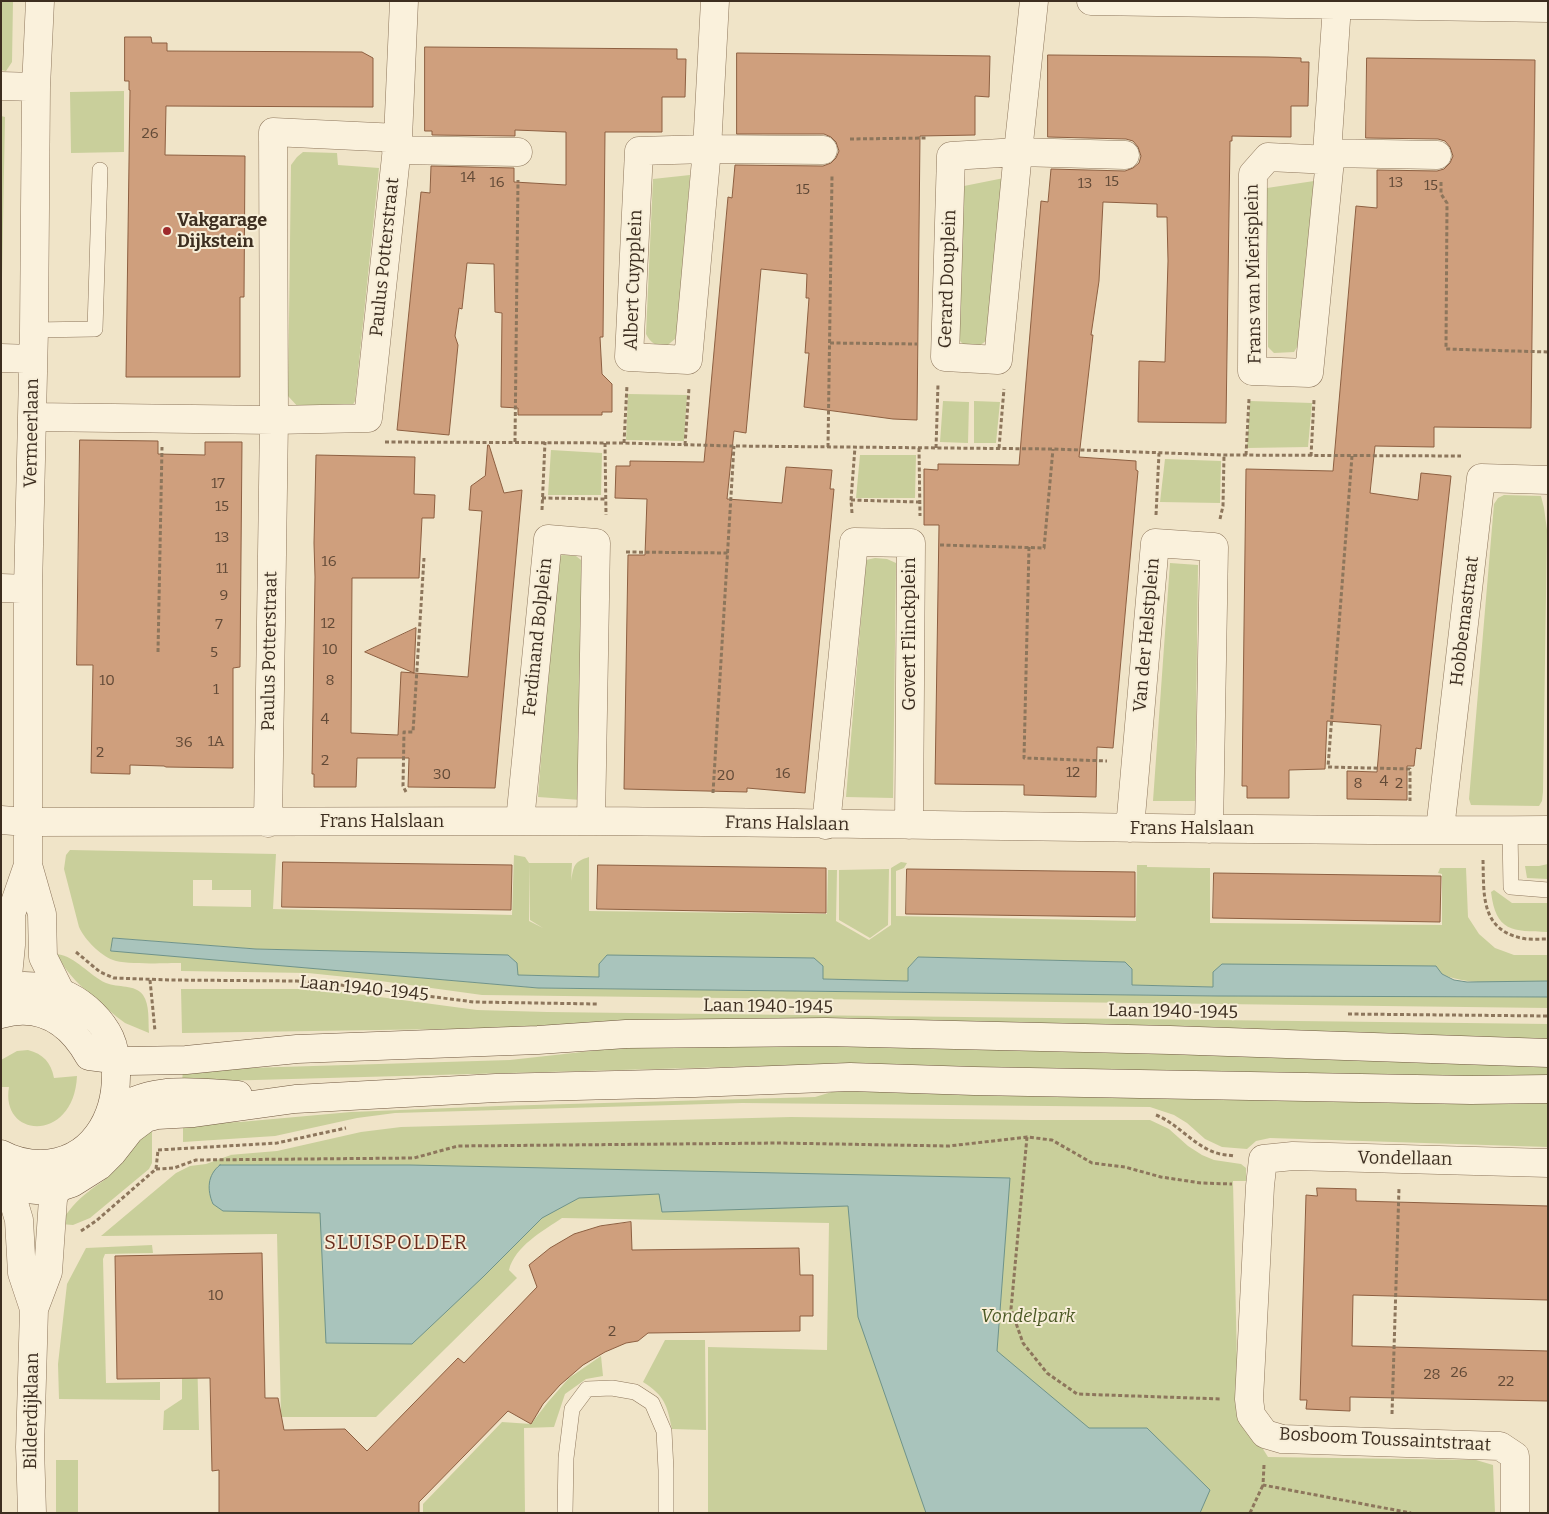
<!DOCTYPE html>
<html>
<head>
<meta charset="utf-8">
<style>
  body { margin:0 }
  #map { position:relative; width:1549px; height:1514px; overflow:hidden; background:#f0e4c8; font-family:Bitter,serif }
  canvas { display:block }
  .frame { position:absolute; inset:0; border:2px solid #3d2e20; pointer-events:none }
</style>
</head>
<body>
<div id="map">
<canvas width="1549" height="1514"></canvas>
<div class="frame"></div>
</div>
<script>
const g = document.querySelector('canvas').getContext('2d');
g.lineJoin = 'round';
function fill(path, color) {
  g.fillStyle = color;
  g.fill(path, 'evenodd');
}
function strokePath(path, color, width, dash) {
  g.strokeStyle = color;
  g.lineWidth = width;
  g.lineCap = dash ? 'butt' : 'round';
  g.setLineDash(dash || []);
  g.stroke(path);
}
function label(font, color, halo, rows, align = 'center') {
  g.font = font + ' Bitter,serif';
  g.lineWidth = 4;
  g.setLineDash([]);
  g.textBaseline = 'middle';
  g.strokeStyle = halo;
  g.fillStyle = color;
  for (const [text, x, y, turn = 0] of rows) {
    g.save();
    g.translate(x, y);
    g.rotate((+turn || 0) * Math.PI / 180);
    g.textAlign = isNaN(turn) ? turn : align;
    if (halo) g.strokeText(text, 0, 0);
    g.fillText(text, 0, 0);
    g.restore();
  }
}
const green = new Path2D(`
  M1,1h12l-1,61 -6,9 -5,-1z
  M124,91v61l-53,1 -1,-61z
  M1,116l4,1 -4,214z
  M303,152l34,1 1,12 41,3 -24,233 -4,7 -51,1 -12,-13 3,-231 6,-8z
  M690,175l-11,149 -4,15 -11,9c-9,-3 -14,-6 -18,-14l7,-155z
  M1004,178l-15,160c-7,7 -12,10 -23,9l-7,-7v-153z
  M1314,181l-15,163 -5,8 -20,1 -6,-6 -1,-159z
  M628,394l59,1 -3,46 -58,-1z
  M943,401l26,1 -1,41 -28,-1z
  M974,401l26,1 -4,41h-22z
  M1250,401l62,2 -4,44 -61,1z
  M551,450l51,3 -1,42h-53z
  M860,455h56l-1,43h-59z
  M1165,459l56,2 -1,42 -60,-1z
  M1504,495l37,1 3,12 3,22 -4,262 -1,9 -3,5 -68,-1 -2,-6 25,-295 4,-6z
  M564,555l12,1 5,4v240l-43,-3 19,-241z
  M875,558l12,1 9,4 -3,235 -47,-1 20,-237z
  M1170,563l28,2 -3,236h-42z
  M70,850l206,4 -3,55 239,6 2,-60 11,2 4,6v58l14,7 -13,-8 -1,-57h43l-1,18c3,-15 2,-19 18,-24v54l238,3 1,-44h9l-1,51 33,19 22,-15v-57l10,-6 6,1 -3,5 -8,3v45l240,5 1,-56h10v2l53,1v30v-30h10v55l232,2v-51l-4,-1 2,-5h26l2,49 11,17 16,14 19,7h34v26c-31,1 -79,6 -106,-7l-229,13 -82,-2 1,-16 -8,-7 -206,-5 -10,11v13l-85,-2v-13l-224,11 -82,-2v-12l-261,-14 -142,-11 -3,12 427,38 680,8 330,1v11l-1066,-13 -116,-16 -58,-6 -127,-2v-8c-16,0 -55,2 -68,-3 -13,-5 -28,-20 -34,-33l-15,-58 2,-14zM193,880h19v10h39v17l-58,-1z
  M1548,864v15l-21,-1 -2,-12h14z
  M889,869l-1,56 -18,13 -31,-18v-50z
  M1494,890l18,13h36v29c-36,-1 -52,0 -57,-40z
  M57,954c20,3 31,21 49,29 12,5 29,1 37,12 7,10 5,26 6,38l-24,-10 -8,-6c-20,-17 -49,-38 -60,-63z
  M181,989h119l42,3 135,18 70,2 1001,12v20l-1038,-16 -328,5z
  M723,1042l825,22v15l-783,-13 -583,16 1,-12 327,-10 153,-17z
  M28,1050c15,4 23,12 26,28l23,-2c-3,67 -77,63 -68,11h-8v-27l16,-9z
  M852,1086l299,12 397,-1v50l-278,-9 -14,3 -9,8 -25,-2 -17,-8 -18,-16 -13,-8 -24,-8 -408,-4 -347,10 -38,5 -82,18 -92,6v-18l57,-2 111,-10 148,-6 316,-9z
  M791,1117l241,3h118l19,9 19,17 14,9 12,5 27,4 5,4v13h-13l5,228 30,48 208,3 17,5 2,48h-787v-166l119,3 2,-127 -267,-5c-19,13 -47,28 -53,52l8,8 -141,139h-95l-4,-183 -176,2 75,-63 14,-7 16,-2 25,-9h-2l48,-4 84,-19 40,-5z
  M152,1131v32l-3,6 -59,49 -17,7 -13,-1c7,-12 17,-24 28,-32 8,-7 17,-11 24,-19 14,-15 23,-31 40,-42z
  M152,1245l1,8 -48,1 -2,5 3,124 54,-1v18l-101,-1 -1,-35 9,-80 19,-36z
  M665,1340h40l1,90 -34,-1c-5,-24 -7,-33 -29,-47z
  M182,1354h15l2,76h-36l1,-19 18,-12z
  M601,1356l2,20 -17,3 -21,15 -11,33 -30,1 1,85h-102v-9l79,-82 29,2 17,-22 21,-24z
  M56,1460h22v53h-22z`);
const water = new Path2D(`
  M113,938l143,11 252,6 9,8 1,12 81,2v-13l8,-9 207,3 9,8v13l85,2v-13l10,-11 207,5 7,7v16l81,2v-15l9,-8 214,2 6,8 12,6 13,2 81,-1v16l-330,-1 -680,-8 -427,-37z
  M220,1165h190l600,13 -13,173 92,77h58l63,62 -10,23h-274l-68,-196 -10,-111 -186,6 -3,-18 -80,4 -37,20 -59,59 -71,67 -86,-1 -6,-130 -97,-2 -10,-7c-6,-14 -6,-29 7,-39z`);
const building = new Path2D(`
  M125,37h26l1,6h15v8l195,1 11,6v49l-207,-1 -1,49 80,1 -1,141h-4v80h-114l4,-287h-1v-9h-4z
  M425,47l252,2v10h9l-1,38h-23v35h-57l-2,205h-3l2,37 10,10v28h-10v3h-84v-7l-17,-1 1,-94 -7,-1 -1,-48 -27,-1 -5,46 -3,-1 -4,28 3,9 -9,90 -52,-5 24,-238 9,1 1,-27 83,2v14l52,3v-53l-51,-2v6l-83,-1v-4h-7z
  M737,53l253,3 -1,41 -14,-1v39l-55,1 -3,284 -24,-1 -89,-12 5,-54h-4l4,-55h-3l1,-24 -46,-5 -15,164 -12,-2 -7,68 55,4 4,-36 46,3 -2,19h4l-29,304 -58,-5v4l-123,-3 4,-234h17l2,-56 -32,-1 1,-32h14v-5l74,1 24,-265 4,1 3,-33 88,1 8,-3 5,-5 3,-7 -3,-9 -5,-5 -7,-3h-87z
  M1048,55l220,2 33,1v4h8l-1,44h-17v31l-59,-1v5h-2l-4,282 -88,-1 1,-61 26,1 3,-101 -1,-44h-10v-13l-54,-2 -4,79 -8,54h2l-14,122 57,4v9l2,1 -25,277 -16,-1 -1,50 -72,-2v-10l-89,-1 4,-259h-15v-56l14,1v-6l81,1 22,-264 7,1 3,-33 74,2 8,-3 6,-5 2,-7 -3,-9 -5,-6 -7,-2 -78,-2z
  M1367,58l168,2 -4,368 -97,-1v20l-59,-1 -5,47 48,7 3,-27 30,3 -30,273 -5,-1 -2,18h-7v34l-60,-1v-28l30,1 4,-47 -54,-4 -2,48 -36,1v28h-42v-12h-5l4,-317 87,2 23,-265 21,2v-38l60,1 7,-2 6,-6 3,-7 -3,-9 -5,-6 -7,-2 -72,-1z
  M80,440l78,1v13l47,1v-13h37l-2,225 -7,1v100l-67,-1 -2,-1 -34,-1v9l-39,-1 2,-108h-16z
  M488,445h1l15,48 18,-3 -27,298 -87,-1 1,-29h-52l-1,29h-42v-13h-2l3,-197 -1,-34 2,-88 99,2 -1,37 21,1 -1,23h-12l-3,60h-67l-1,155 47,2 3,-63 67,5 14,-166 -13,-1 2,-24 14,-10z
  M416,628l-2,45 -49,-21z
  M283,862l229,3 -1,45 -229,-3z
  M598,865l228,3v45l-229,-4z
  M907,869l228,3v45l-229,-3z
  M1214,873l227,3 -1,46 -227,-4z
  M1317,1188l39,1v12l192,5v94l-195,-5 -1,51 196,5v50l-198,-4v14l-44,-2 1,-9h-7l6,-205 11,1z
  M631,1222l1,28 167,-2 1,27h13v41h-13v15l-152,2 -10,8 -12,2 -21,9 -22,13 -23,20 -17,19 -12,20 -23,-13 -89,91v11h-200v-43l-7,1 -2,-93 -93,1 -2,-123 147,-3 3,145h13l6,32 61,-1 22,22 91,-93 6,5 73,-76 -8,-22 21,-17 24,-14 26,-8z`);
const path = new Path2D(`
  M850,139l78,-1
  M1441,182v12l6,9 -1,146 102,3
  M830,343l87,1
  M385,442l239,1 110,3 319,3 171,6 237,1
  M515,442l3,-262
  M605,443l1,72
  M624,443l3,-58
  M685,445l4,-57
  M828,447l4,-271
  M919,448l1,68
  M936,448l2,-64
  M999,448l5,-59
  M1246,455l3,-56
  M1311,456l3,-56
  M1352,456l-24,311 82,2v32
  M542,498l64,1
  M851,500l68,2
  M542,510l3,-68
  M852,513l-1,-13 4,-53
  M1156,515l3,-62
  M1220,519l3,-13 1,-51
  M940,545l104,3 9,-99
  M1029,547l-5,211 83,3
  M626,552l102,1
  M158,652l4,-205
  M406,792l-3,-6 1,-54h9l11,-174
  M713,793l21,-347
  M1483,860c1,33 -3,69 38,78 8,2 18,1 27,1
  M76,952l24,20 14,6 56,2 127,1 43,4 134,17 123,2
  M150,980l5,51
  M1348,1014l200,2
  M1156,1115c23,9 39,33 64,39 5,1 10,1 15,2
  M1027,1137l-16,172 12,34 24,30 30,21 144,5
  M158,1150l119,-7 69,-15
  M156,1169l18,-1 22,-8 218,-2 44,-12 320,-3 171,3 78,-9 25,3 40,23 33,4 36,10 40,6 31,1
  M81,1231l15,-10 60,-52 2,-19
  M1392,1414l7,-226
  M1264,1465l-1,20 148,28
  M1250,1513l13,-28`);
const service = new Path2D(`
  M34,330l61,-1 5,-159
  M1510,830l1,57 37,3
  M565,1513l1,-55 6,-49 15,-20 25,-1 23,4 17,11 12,28 2,39v43`);
const minor = new Path2D(`
  M40,1l-4,86 -2,243 -6,259v276l14,49 1,43 18,36
  M715,1l-8,148 -19,211 -59,-3 10,-206 68,-2 116,1
  M1034,1l-16,151 107,3
  M1091,1l457,7
  M1,86l35,1
  M396,150l122,2
  M1018,152l-20,208 -53,-3 6,-201z
  M1327,153l110,2
  M1330,160l-62,-3 -15,17 -1,197 57,2 21,-213 -3,-7 10,-148
  M1,358l32,1
  M32,417l242,3 94,-2 30,-280 6,-137
  M1,588l27,1
  M1,820l26,2c189,1 377,-2 566,-1 318,2 636,11 955,9
  M520,821l28,-282 48,4 -5,278
  M268,823l6,-403 -1,-288 125,6
  M826,825l28,-283 57,1 -2,282
  M1130,828l25,-285 59,4 -5,282
  M1440,829l41,-351 67,2
  M5,988l3,-12 3,-31v-31l17,-49
  M5,1185l9,18 5,17 3,53 12,36
  M32,1513l-2,-66 4,-138 14,-37 5,-73 4,-11
  M1515,1513v-57l-15,-10 -218,-7 -17,-5 -14,-19 -2,-16 11,-213 3,-27 30,-3 255,7`);
const secondary = new Path2D(`
  M1,989c22,-6 46,-3 67,7 18,9 34,25 42,42 5,11 6,23 6,34 1,46 -24,91 -75,92 -14,0 -27,-3 -40,-10
  M1,1014c39,-11 69,8 88,42l39,5 58,-1 111,-11 241,-9 88,-6 200,-2 344,8 378,13
  M109,1115c40,-30 82,-23 129,-20
  M1,1183l15,5 21,2 20,-2 15,-5 27,-17 13,-13 18,-23 16,-12 11,-3 37,-2 101,-14 201,-11 199,-5 155,-6 124,4 497,9 77,-1`);
const markers = [
  [167,231,5,"#9e2a2b"]
];
const numberNames = [
  ["26",150,134],
  ["14",468,178],
  ["15",1112,182],
  ["16",497,183],
  ["13",1396,183],
  ["13",1085,184],
  ["15",1431,186],
  ["15",803,190],
  ["17",218,484],
  ["15",222,507],
  ["13",222,538],
  ["16",329,562],
  ["11",222,569],
  ["9",224,596],
  ["12",328,624],
  ["7",219,625],
  ["10",330,650],
  ["5",214,653],
  ["10",107,681],
  ["8",330,681],
  ["1",216,690],
  ["4",325,720],
  ["1A",216,742],
  ["36",184,743],
  ["2",100,753],
  ["2",325,761],
  ["12",1073,773],
  ["16",783,774],
  ["30",442,775],
  ["20",726,776],
  ["4",1384,782],
  ["8",1358,784],
  ["2",1399,784],
  ["10",216,1296],
  ["2",612,1332],
  ["26",1459,1373],
  ["28",1432,1375],
  ["22",1506,1382]
];
const poiNames = [
  ["Vakgarage",177,221],
  ["Dijkstein",177,242]
];
const streetNames = [
  ["Paulus Potterstraat",385,257,-84],
  ["Frans van Mierisplein",1254,274,-91],
  ["Gerard Douplein",948,279,-88],
  ["Albert Cuypplein",634,280,-88],
  ["Vermeerlaan",32,433,-89],
  ["Hobbemastraat",1465,621,-83],
  ["Govert Flinckplein",910,634,-90],
  ["Van der Helstplein",1147,635,-85],
  ["Ferdinand Bolplein",538,637,-84],
  ["Paulus Potterstraat",270,651,-89],
  ["Frans Halslaan",382,822],
  ["Frans Halslaan",787,824,1],
  ["Frans Halslaan",1192,829],
  ["Laan 1940-1945",364,989,6],
  ["Laan 1940-1945",768,1007,1],
  ["Laan 1940-1945",1173,1012,1],
  ["Vondellaan",1405,1159,1],
  ["Bilderdijklaan",32,1411,-89],
  ["Bosboom Toussaintstraat",1385,1440,3]
];
const parkNames = [
  ["Vondelpark",1028,1317]
];
const quarterNames = [
  ["SLUISPOLDER",396,1243]
];
fill(green, '#c9cf9b');
fill(water, '#a9c4bc');
strokePath(water, '#6f938a', 1);
fill(building, '#cf9f7d');
strokePath(building, '#8d5f41', 1);
strokePath(service, '#8d765c', 16);
strokePath(minor, '#8d765c', 29);
strokePath(secondary, '#6f573f', 29);
strokePath(path, '#8d765c', 3, [4, 2.5]);
strokePath(service, '#faf1dc', 15);
strokePath(minor, '#faf1dc', 28);
strokePath(secondary, '#faf1dc', 28);
for (const [x, y, r, color] of markers) {
  const dot = new Path2D();
  dot.arc(x, y, r, 0, 2 * Math.PI);
  g.fillStyle = color;
  g.fill(dot);
  strokePath(dot, '#f7eed8', 2);
}
label('15px', '#624a37', null, numberNames);
label('bold 18px', '#3d2e20', '#f7eed8', poiNames, 'left');
label('18px', '#3d2e20', '#f7eed8', streetNames);
label('italic 18px', '#4d5a26', '#f7eed8', parkNames);
g.letterSpacing = '1px';
label('20px', '#6b2e1e', '#f7eed8', quarterNames);
g.letterSpacing = '0px';
</script>
</body>
</html>
